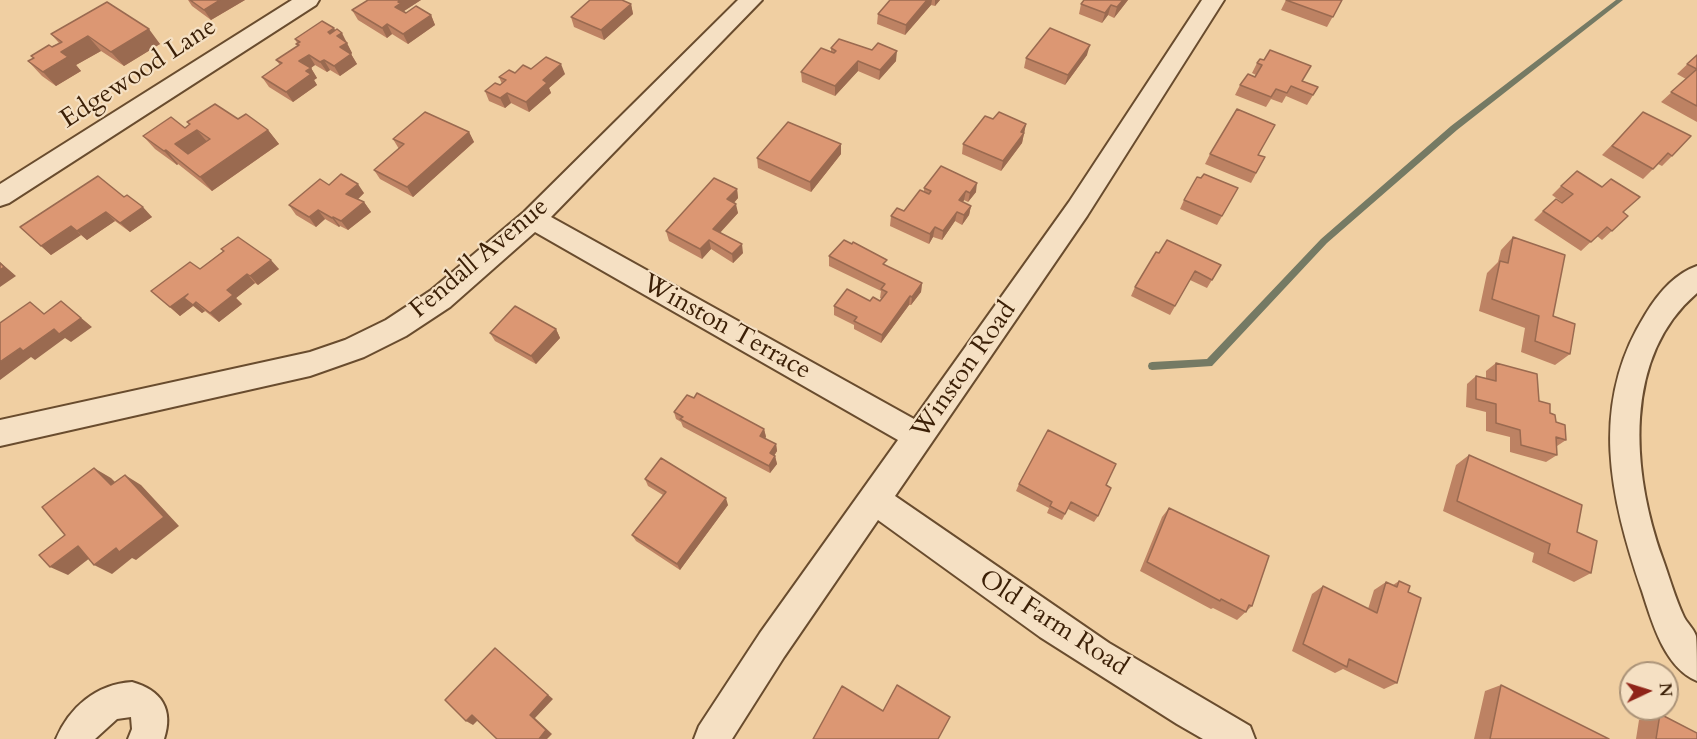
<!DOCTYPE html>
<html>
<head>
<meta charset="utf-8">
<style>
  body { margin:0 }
  #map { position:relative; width:1697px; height:739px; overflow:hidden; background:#f0cfa2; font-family:Cardo,serif }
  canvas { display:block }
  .north { position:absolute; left:1619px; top:661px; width:60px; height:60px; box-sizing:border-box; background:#f5e0c3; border:2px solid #ab9378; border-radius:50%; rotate:86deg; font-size:16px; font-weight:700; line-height:24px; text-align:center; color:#3c2007 }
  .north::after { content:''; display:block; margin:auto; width:21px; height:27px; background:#8f2418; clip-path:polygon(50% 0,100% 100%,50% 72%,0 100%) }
</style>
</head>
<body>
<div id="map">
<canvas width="1697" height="739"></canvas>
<div class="north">N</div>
</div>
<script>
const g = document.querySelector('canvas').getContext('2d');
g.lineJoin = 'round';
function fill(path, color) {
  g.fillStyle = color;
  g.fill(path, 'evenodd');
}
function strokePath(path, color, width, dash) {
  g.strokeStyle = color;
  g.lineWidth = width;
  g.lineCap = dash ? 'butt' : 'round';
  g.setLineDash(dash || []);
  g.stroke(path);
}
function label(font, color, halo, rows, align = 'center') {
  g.font = font + ' Cardo,serif';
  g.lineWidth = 4.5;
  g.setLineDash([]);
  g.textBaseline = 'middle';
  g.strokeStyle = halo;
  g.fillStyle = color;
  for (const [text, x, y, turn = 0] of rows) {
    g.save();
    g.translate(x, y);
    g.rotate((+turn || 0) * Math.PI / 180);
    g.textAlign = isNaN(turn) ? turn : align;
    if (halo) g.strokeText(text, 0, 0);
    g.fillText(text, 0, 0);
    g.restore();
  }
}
const stream = new Path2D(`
  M1616,0h7l-166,130 -130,113 -115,123 -60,4 -3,-1 -1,-3 1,-3 3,-1 55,-3 114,-120 130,-113z`);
const minor = new Path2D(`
  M292,0h27l-3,5 -307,198 -9,3v-22z
  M738,0h24l-211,217 363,202 155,-217 133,-202h22l-137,216 -192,280 214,147 141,83 5,13h-52l-26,-15 -137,-87 -162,-117 -94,137 -52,82h-38l5,-13 61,-93 138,-193 -363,-208 -85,75 -44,29 -42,21 -54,19 -310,70v-26l310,-68 35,-12 41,-20 44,-29 94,-79z
  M1697,266v27c-75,64 -65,179 -35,264 7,19 13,41 22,60 3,6 10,12 12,19 1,9 1,34 1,45 -33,-14 -45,-59 -55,-90 -32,-94 -53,-186 3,-276 12,-20 29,-41 52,-49z
  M132,682c29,8 42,27 32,57h-36l4,-10 -1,-12 -14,2 -22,20h-39c13,-31 40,-55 76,-57z`);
const wall = new Path2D(`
  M188,0h57l-34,20 -19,-14z
  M368,0h53l-17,11 1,2 26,2 4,10 -27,19 -16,-10 -5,4 -29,-18 -6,-10z
  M890,0h50l-5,6 -4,-1 -26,30 -28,-11 1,-10z
  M1128,0l-14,18 -6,-3 -6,8 -23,-9 2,-10z
  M1286,0h56l-15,27 -46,-17z
  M107,2l53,42 -36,22 -23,-15 -25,14 5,6 -25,15 -14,-10 -14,-15 5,-3 -2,-2 28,-13 -8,-9z
  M631,4l2,10 -29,26 -30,-13 -3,-10z
  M335,31l13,12 -1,1 5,9 -1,1 6,10 -17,12 -10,-6 -3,2 -12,-7 -4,3 6,10 -3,2 3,5 -24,17 -24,-15 -7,-10 18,-12 -4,-5 22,-14 -2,-2 1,-1 -2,-4z
  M831,48l65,13 -17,19 -21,-9 -23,25 -33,-14 -1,-10 30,-20z
  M1087,55l-22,30 -41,-17 2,-10z
  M1697,55v67l-36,-20 25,-23 -9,-5z
  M1257,63l61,24 -11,18 -21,-9 -4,7 -11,-4 -5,8 -31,-12 5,-10 15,-8 1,-2 -4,-2z
  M531,69l34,5 -16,14 2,5 -22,19 -18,-9 -6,5 -16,-7 -4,-10 17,-7 -3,-7z
  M238,119l30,11 11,14 -67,47 -34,-27 -1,1 -22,-16 -12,-13 42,-8 4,-3 -2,-3z
  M993,119l33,5 -4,19 -21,28 -39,-17 1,-10z
  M1634,122l38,34 -10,10 -4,-2 -15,15 -41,-24z
  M469,132l5,10 -61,55 -33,-18 -6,-9 25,-21 -6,-10z
  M841,144v10l-30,38 -53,-24 -1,-10z
  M1210,154l49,1 6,2 -14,26 -46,-19z
  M329,185l35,8 -6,6 6,3 7,10 -23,18 -8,-4 -1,1 -14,-8 -9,8 -20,-12 -7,-10z
  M1561,186l62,26 5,4 -26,24 -5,-4 -16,15 -47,-31 9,-9 20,-8 -11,-8z
  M924,188l52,4 -8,10 -4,-2 -1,2 8,4 -2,9 -7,10 -7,-4 -13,19 -9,-3 -4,7 -39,-18 1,-10 13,-5 20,-19z
  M1238,188l-21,37 -37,-16 4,-9z
  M737,189l1,9 -4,5 4,10 -18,20 23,20 -10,10 -22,-14 -9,10 -33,-18 -3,-10z
  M124,197l28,20 -22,15 -15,-11 -28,19 -6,-5 -30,20 -31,-28z
  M1513,237l40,79 17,38 -15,11 -34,-13 4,-24 -46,-17 8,-38 11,-11 3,-12z
  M221,249l58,20 -21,16 -3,-2 -19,15 6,6 -23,18 -14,-11 -3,2 -9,-7 -13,10 -29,-25 49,-22 23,-18z
  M829,256l57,10 36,17 -1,9 -10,13h-2l-28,38 -27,-14v-4l-20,-10v-9l36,-5h10l2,-2 -2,-1 1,-7 -52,-25z
  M1221,265l-14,23 -17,-8 -20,35 -39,-19 4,-9z
  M556,329l4,9 -24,26 -41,-23 -5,-8z
  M1496,363l43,38 11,12 16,27 -9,6v9l-11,7 -36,-10v-15l-24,-6v-19l-20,-5 1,-23 9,-8 10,2v-7z
  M674,412l90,17 2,8 -1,1 11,6 1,7 -3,5h1l2,8 -7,9 -87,-46 -2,-5 -5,-3z
  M1469,455l108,77 14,41 -17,9 -42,-20 2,-9 -91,-42 13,-46z
  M645,479l83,26 -48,65 -44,-29 -4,-6 31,-40 -15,-9z
  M1019,484l87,1 -8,31 -4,6 -26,-13 -6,11 -15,-7 2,-5 -33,-17z
  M1169,508l83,98 -15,14 -24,-12 -2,1 -71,-38 22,-54z
  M1399,581l9,11 -11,91 -13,6 -41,-20 -8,4 -43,-22 20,-57 11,-8 45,23 6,-19 12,-8 7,3z
  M1501,685l108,54h-135l11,-48z
  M1660,714l37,25h-61l3,-19z`);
const shadedWall = new Path2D(`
  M220,0h25l-34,20 -7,-10z
  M400,0h21l-17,11 2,3 -11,-7 3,-5z
  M927,0h5l-1,5 -26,30 1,-10z
  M935,0h5l-5,6z
  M1123,0h5l-14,18 3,-11z
  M631,4l2,10 -29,26 -3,-10z
  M1111,5l-3,10 -6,8 3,-10z
  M431,15l4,10 -27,19 -5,-10z
  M387,24l5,10 -5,4 -5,-10z
  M334,28l4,7 4,-2 10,20 -6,4 5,-3 6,10 -17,12 -6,-10 -6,-34z
  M149,29l11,15 -36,22 -13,-14z
  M88,36l13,15 -25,14 5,6 -25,15 -13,-14 18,-20z
  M1090,45l-3,10 -22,30 3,-10z
  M897,51l-1,10 -17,19 1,-10z
  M309,55l6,10 -9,6 -7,-10z
  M324,60l6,10 -3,2 -7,-10z
  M858,61v10l-23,25v-10z
  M561,64l4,10 -16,14 2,5 -22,19 -3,-10 17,-22z
  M311,68l6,10 -3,2 3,5 -24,17 -7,-10 20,-21z
  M507,93l4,10 -6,5 -5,-10z
  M1026,124l-4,19 -21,28 2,-10z
  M197,130l12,14 -22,14 -12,-14z
  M268,130l11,14 -67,47 -12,-14z
  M469,132l5,10 -61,55 -6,-10z
  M841,144v10l-30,38 -1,-10z
  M166,150l12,14 -1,1 -13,-14z
  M977,183l-1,9 -8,10 2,-9z
  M358,184l6,9 -11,11 -7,-10z
  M737,189l1,9 -9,10 -2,-9z
  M966,191l-2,9 -6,10 1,-10z
  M364,202l7,10 -23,18 -7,-9z
  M736,204l2,9 -23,25 -2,-9z
  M971,206l-2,9 -7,10 2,-10z
  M143,207l9,10 -22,15 -10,-9z
  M318,210l7,9 -9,8 -7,-10z
  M106,212l9,9 -28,19 -10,-9z
  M957,212l-2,9 -13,19 1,-9z
  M333,217l7,9 -1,1 -7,-9z
  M71,226l10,9 -30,20 -10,-9z
  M935,227l-2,10 -4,7 1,-10z
  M709,240l2,9 -9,10 -2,-10z
  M742,244l1,9 -10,10 -1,-9z
  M271,260l8,9 -21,16 -8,-9z
  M0,262l16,14 -16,11z
  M247,274l8,9 -19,15 6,6 -23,18 -9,-9 17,-23z
  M922,283l-1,9 -10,13 1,-8z
  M188,294l8,9 9,8 -3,2 -18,-15 9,8 -13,10 -10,-9z
  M910,296l-1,9 -28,38 1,-8z
  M61,301l31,26 -21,15 -6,-4 -30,22 -4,-3 -31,23v-18l20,-14z
  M556,329l4,9 -24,26 -5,-8z
  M764,429l2,8 -5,6 -1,-7z
  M776,444l1,7 -6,9 -1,-7z
  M775,456l2,8 -7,9 -1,-7z
  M94,468l17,10 17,17 -17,-10z
  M125,475l16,10 38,41 -43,34 -4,-2 -20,16 -18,-9z
  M726,498l2,7 -48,65 -3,-6z
  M78,546l17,8 -27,21 -18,-8z
  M495,648l58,51 -18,19 17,16 -5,5h-8l-9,-24z
  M472,715l7,4 -6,6 -7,-4z`);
const building = new Path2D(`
  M190,0h30l-16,10z
  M368,0h32l-2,2 3,1 -6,4 11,6 10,-7 15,9 -28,19 -16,-10 -5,4 -30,-18z
  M590,0h32l9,4 -30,26 -30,-13z
  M890,0h37l-21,25 -28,-11z
  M1084,0h39l-6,7 -6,-2 -6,8 -24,-9z
  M1286,0h56l-9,17z
  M107,2l42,27 -38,23 -23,-16 -27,16 7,5 -25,15 -15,-11 6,-3 -3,-2 18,-11 3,2 10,-5 -11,-8z
  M322,21l12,7 -6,4 2,2 7,-5 5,4 -5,3 10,7 -7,4 11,7 -17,12 -10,-6 -4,2 -11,-7 -10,6 12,7 -5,3 5,3 -25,18 -24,-15 20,-14 -6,-3 23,-15 -3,-1 4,-2 -5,-3z
  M1050,28l40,17 -22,30 -42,-17z
  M839,39l33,11 6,-7 19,8 -17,19 -22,-9 -23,25 -34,-14 20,-24 13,5 2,-2 -5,-3z
  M1270,50l41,16 -9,15 16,6 -5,8 -22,-9 -4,7 -11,-4 -5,8 -31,-12 8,-11 7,3 7,-12 -5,-2 3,-4 4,1z
  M1697,55v51l-26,-14 26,-23 -10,-5z
  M546,57l15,7 -18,16 4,3 -21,19 -19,-9 -7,5 -15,-7 10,-8 5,2 6,-5 -7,-3 10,-7 6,3 8,-8 8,4z
  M215,104l23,15 8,-5 22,16 -68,47 -34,-27 -2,1 -21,-15 28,-19 14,11 5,-4 -3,-2zM197,130l13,9 -22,15 -13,-10z
  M1237,109l38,16 -17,30 7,2 -9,16 -46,-19z
  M425,112l44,20 -62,55 -33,-17 30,-26 -11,-5z
  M999,112l27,12 -5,8 3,1 -21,28 -40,-17 22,-28 8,3z
  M1643,112l48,24 -19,20 -4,-3 -15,16 -41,-23z
  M788,122l53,22 -31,38 -53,-24z
  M941,166l36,17 -7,10 -4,-2 -7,9 12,6 -7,9 -7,-3 -14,19 -8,-4 -5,7 -39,-18 6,-8 7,3 16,-21 9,4 2,-3 -7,-3z
  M1577,171l25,16 9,-8 29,18 -17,15 5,4 -16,15 -5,-4 -16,15 -48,-31 13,-12 6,4 11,-9 -12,-8z
  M341,174l17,10 -12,10 18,8 -23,19 -8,-4 -1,1 -14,-8 -9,7 -20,-12 31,-26 9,6z
  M1204,174l34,14 -16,28 -38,-16 13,-23 4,1z
  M98,176l26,21 3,-2 16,12 -23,16 -14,-11 -29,19 -6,-5 -30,20 -21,-19z
  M714,178l23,11 -10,10 9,5 -23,25 29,15 -10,10 -23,-14 -9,9 -34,-18z
  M238,237l33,23 -21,16 -3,-2 -20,16 6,5 -23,18 -14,-11 -3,3 -9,-7 4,-4 -18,13 -19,-16 39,-29 10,7 24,-18 -3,-2z
  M1513,237l52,18 -12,61 22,8 -5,30 -35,-13 4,-25 -47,-17 8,-38 8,2z
  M844,240l8,4 1,-2 34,18 -4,4 39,19 -10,14 -2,-1 -28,39 -28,-14 3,-4 -23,-11 13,-17 23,12 3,-4 7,4 7,-9 -6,-3 4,-5 -56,-28z
  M1167,240l54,25 -9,15 -17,-9 -20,35 -40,-19 21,-35 3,1z
  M0,263l4,4 -4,3z
  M61,301l20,17 -22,16 -5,-5 -31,22 -3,-3 -20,14v-39l30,-21 14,12z
  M515,306l41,23 -25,27 -41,-23z
  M1496,363l41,11 2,27 11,3v9l5,2 1,7 9,3 1,15 -10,-3 1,18 -36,-10 -1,-15 -24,-7v-19l-20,-5v-23l20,5z
  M697,393l67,36 -4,7 16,8 -6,9 5,3 -6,10 -89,-47 3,-2 -9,-5 13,-17 7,3z
  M1048,430l68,34 -10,21 5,3 -13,28 -27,-14 -6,12 -15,-8 2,-4 -33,-18z
  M1469,455l113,50 -5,27 20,9 -6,32 -43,-20 2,-9 -93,-43z
  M661,458l65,40 -49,66 -45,-29 34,-43 -21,-13z
  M94,468l17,17 14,-10 39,42 -45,35 -3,-4 -22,17 -16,-19 -28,21 -11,-12 26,-20 -23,-28z
  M1169,508l100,48 -17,50 -3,-1 -3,7 -25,-13 -1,2 -73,-39z
  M1399,581l11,5 -2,6 13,6 -24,85 -48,-24 -2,8 -44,-23 20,-58 54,27 9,-31 11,5z
  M495,648l53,47 -18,20 16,15 -7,9h-42l-25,-24 -6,6 -21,-21z
  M897,685l53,32 -12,22h-125l29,-53 41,25z
  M1501,685l108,54h-119z
  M1660,714l37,19v6h-41z`);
const streetNames = [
  ["Edgewood Lane",139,74,-33],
  ["Fendall Avenue",480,259,-40],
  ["Winston Terrace",726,328,29],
  ["Winston Road",965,371,-55],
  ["Old Farm Road",1053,624,33]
];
fill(stream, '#757a64');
strokePath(minor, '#694c2e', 4);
fill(minor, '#f5e0c3');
fill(wall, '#bd8263');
fill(shadedWall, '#9a6a50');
fill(building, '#dc9773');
strokePath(building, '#9a6a50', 1.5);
label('26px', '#3c2007', '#f5e0c3', streetNames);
</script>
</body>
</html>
